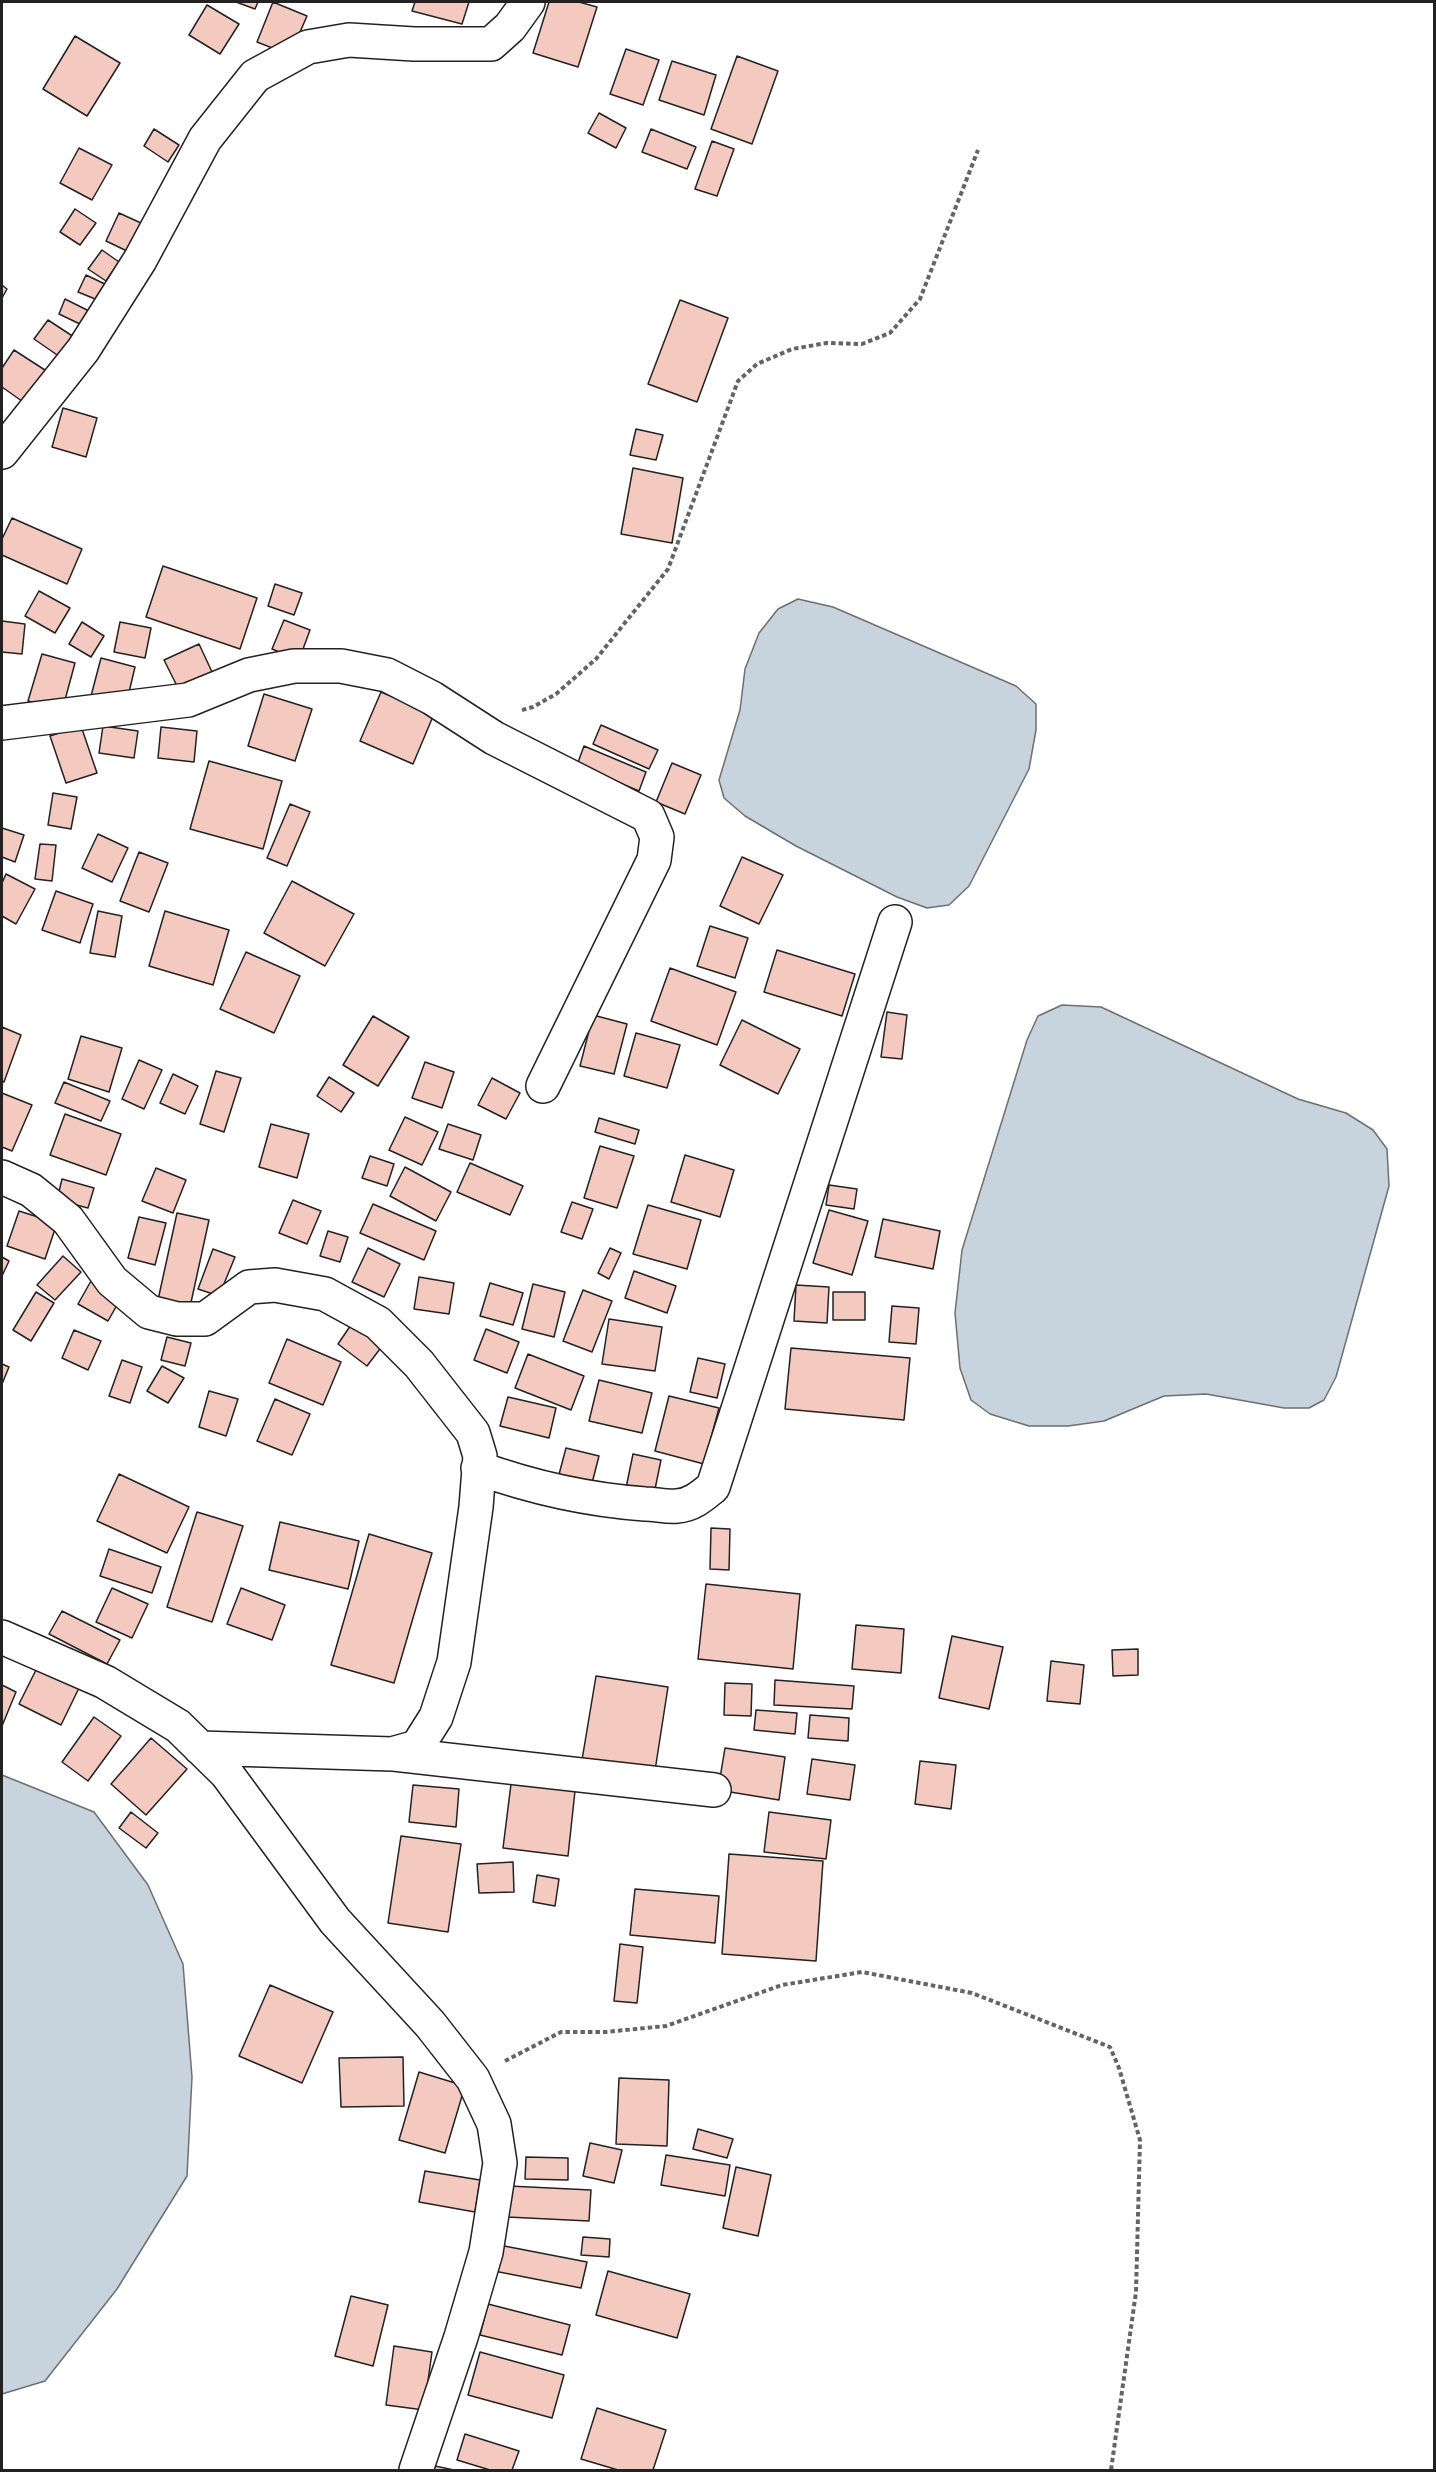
<!DOCTYPE html>
<html>
<head>
<meta charset="utf-8">
<style>
  body { margin:0 }
  #map { position:relative; width:1436px; height:2472px; overflow:hidden; background:#fff; font-family:"Source Sans 3",sans-serif }
  canvas { display:block }
  .frame { position:absolute; inset:0; border:3px solid #222; pointer-events:none }
</style>
</head>
<body>
<div id="map">
<canvas width="1436" height="2472"></canvas>
<div class="frame"></div>
</div>
<script>
const g = document.querySelector('canvas').getContext('2d');
g.lineJoin = 'round';
function fill(path, color) {
  g.fillStyle = color;
  g.fill(path, 'evenodd');
}
function strokePath(path, color, width, dash) {
  g.strokeStyle = color;
  g.lineWidth = width;
  g.lineCap = dash ? 'butt' : 'round';
  g.setLineDash(dash || []);
  g.stroke(path);
}
const water = new Path2D(`
  M798,599l35,8 183,79 20,18v26l-7,39 -60,117 -20,19 -22,3 -30,-11 -101,-51 -51,-30 -21,-18 -5,-18 21,-70 5,-41 14,-36 19,-24z
  M1062,1005l39,2 197,92 48,14 27,17 14,19 2,37 -53,191 -12,23 -15,8h-25l-78,-14 -42,2 -60,25 -36,5h-39l-39,-12 -19,-14 -11,-32 -5,-55 7,-63 65,-210 11,-24z
  M2,1775l92,37 54,73 35,79 9,113 -5,99 -70,113 -72,92 -43,13z`);
const building = new Path2D(`
  M236,2h22l-3,7z
  M273,2l34,14 -17,39 -33,-13z
  M415,2h54l-7,22 -50,-13z
  M549,2h30l18,5 -19,60 -45,-14z
  M207,5l32,19 -19,30 -31,-19z
  M75,36l45,27 -33,53 -44,-27z
  M626,49l33,11 -16,45 -33,-11z
  M737,56l41,15 -26,73 -41,-15z
  M672,61l44,14 -12,40 -45,-15z
  M599,113l27,15 -10,20 -28,-15z
  M154,129l25,16 -11,17 -24,-16z
  M651,129l45,18 -9,22 -45,-17z
  M712,141l22,8 -17,47 -22,-7z
  M79,148l33,17 -20,35 -32,-17z
  M75,209l21,14 -16,22 -20,-13z
  M119,213l22,10 -14,28 -21,-10z
  M102,250l17,12 -13,19 -18,-12z
  M86,275l21,10 -7,16 -22,-9z
  M2,285l5,4 -5,9z
  M65,299l26,13 -7,14 -25,-12z
  M680,300l48,18 -31,84 -49,-18z
  M48,320l29,19 -14,20 -29,-20z
  M14,350l34,22 -22,32 -24,-17v-19z
  M63,408l34,10 -11,39 -34,-10z
  M636,429l27,6 -7,25 -26,-5z
  M633,468l50,10 -11,65 -51,-9z
  M12,518l70,31 -15,35 -65,-29v-16z
  M163,566l94,32 -17,51 -94,-32z
  M275,584l27,9 -8,22 -26,-9z
  M39,591l31,17 -15,25 -30,-17z
  M284,620l26,10 -11,30 -27,-11z
  M2,621l23,3 -3,30 -20,-2z
  M82,622l22,14 -13,21 -22,-13z
  M120,622l31,6 -6,30 -31,-6z
  M199,644l14,30 -34,16 -15,-30z
  M42,654l33,9 -13,48 -34,-10z
  M101,658l34,9 -9,38 -35,-9z
  M381,692l53,22 -21,50 -53,-23z
  M264,694l48,15 -17,52 -47,-15z
  M601,725l57,25 -9,19 -56,-25z
  M81,726l16,47 -31,10 -16,-47z
  M103,726l35,5 -4,27 -35,-5z
  M161,727l36,4 -3,31 -36,-4z
  M584,746l62,26 -7,19 -62,-26z
  M209,761l73,20 -19,68 -73,-20z
  M672,763l29,12 -16,39 -29,-12z
  M53,793l24,4 -6,32 -23,-4z
  M290,804l20,8 -23,54 -20,-8z
  M2,828l22,7 -9,27 -13,-5z
  M98,834l30,14 -16,34 -30,-14z
  M40,844l16,1 -4,36 -17,-2z
  M139,852l29,11 -19,49 -29,-11z
  M742,857l41,18 -24,49 -39,-18z
  M6,874l29,15 -19,35 -14,-8v-33z
  M292,881l62,33 -29,52 -61,-33z
  M56,891l37,13 -13,39 -38,-13z
  M98,911l24,5 -7,41 -25,-4z
  M165,911l64,19 -16,55 -64,-19z
  M710,926l38,12 -13,40 -38,-12z
  M777,950l78,24 -13,42 -78,-24z
  M246,952l54,24 -26,57 -54,-24z
  M670,968l66,24 -19,53 -66,-24z
  M887,1012l20,3 -5,44 -21,-2z
  M593,1015l34,9 -13,50 -34,-8z
  M373,1016l36,21 -31,49 -35,-21z
  M742,1020l58,29 -22,45 -58,-29z
  M2,1027l19,8 -17,47 -2,-1z
  M636,1033l44,12 -13,43 -43,-12z
  M81,1036l41,12 -13,44 -41,-13z
  M139,1060l23,10 -18,39 -22,-10z
  M425,1062l29,10 -12,36 -30,-10z
  M216,1071l25,7 -17,54 -24,-8z
  M173,1074l25,12 -13,28 -25,-11z
  M329,1077l25,16 -13,19 -24,-16z
  M492,1078l28,15 -14,26 -28,-14z
  M64,1082l46,19 -9,20 -46,-18z
  M2,1093l30,12 -20,46 -10,-4z
  M65,1114l56,20 -15,41 -56,-20z
  M405,1117l33,15 -16,33 -33,-15z
  M599,1118l40,12 -4,14 -40,-12z
  M271,1124l38,10 -12,44 -38,-11z
  M448,1124l33,11 -8,25 -34,-11z
  M600,1146l34,10 -17,52 -33,-10z
  M685,1155l49,15 -14,47 -49,-15z
  M370,1156l24,8 -7,22 -25,-8z
  M470,1163l53,23 -13,29 -53,-23z
  M405,1167l46,25 -15,29 -46,-25z
  M156,1168l30,12 -13,33 -31,-12z
  M62,1179l32,9 -6,20 -31,-8z
  M829,1185l28,4 -3,20 -28,-4z
  M293,1200l28,11 -14,33 -28,-11z
  M572,1202l21,7 -11,30 -21,-7z
  M373,1204l63,27 -12,29 -64,-27z
  M648,1205l53,15 -14,49 -54,-15z
  M829,1210l39,11 -16,54 -39,-12z
  M19,1211l38,12 -12,36 -38,-13z
  M177,1213l32,7 -19,87 -32,-7z
  M139,1217l27,6 -11,42 -27,-7z
  M883,1219l57,12 -7,38 -58,-12z
  M328,1231l20,6 -8,25 -20,-6z
  M368,1248l32,16 -16,33 -32,-15z
  M610,1248l11,5 -12,26 -11,-6z
  M213,1249l22,8 -16,39 -21,-7z
  M63,1256l18,16 -26,28 -18,-15z
  M2,1257l7,4 -7,15z
  M634,1271l42,15 -9,27 -42,-15z
  M419,1277l35,6 -5,31 -35,-5z
  M91,1281l30,17 -13,23 -30,-17z
  M490,1283l33,10 -10,32 -33,-9z
  M533,1284l32,8 -11,45 -32,-8z
  M796,1285l33,2 -2,36 -33,-2z
  M583,1290l29,11 -20,51 -29,-11z
  M36,1292l18,11 -23,38 -18,-11z
  M833,1292h32v28h-32z
  M892,1306l27,2 -3,36 -27,-2z
  M355,1319l31,22 -19,25 -29,-22z
  M609,1319l53,8 -7,44 -53,-7z
  M486,1329l33,13 -12,31 -33,-13z
  M74,1330l27,11 -13,29 -26,-12z
  M167,1337l24,6 -6,23 -24,-6z
  M287,1339l54,23 -18,43 -54,-22z
  M791,1348l119,10 -6,62 -119,-11z
  M528,1354l56,22 -13,34 -56,-22z
  M698,1358l27,6 -8,34 -27,-6z
  M122,1360l20,7 -12,36 -21,-7z
  M2,1364l7,3 -7,17z
  M162,1366l22,12 -16,25 -21,-12z
  M599,1380l53,13 -10,40 -53,-12z
  M209,1391l29,8 -12,37 -27,-9z
  M669,1396l50,12 -15,56 -49,-13z
  M508,1397l48,11 -7,30 -49,-12z
  M275,1399l35,15 -18,41 -35,-14z
  M566,1448l33,8 -9,35 -33,-9z
  M633,1454l28,6 -7,34 -28,-6z
  M119,1474l70,33 -22,46 -70,-32z
  M197,1512l46,14 -31,96 -45,-15z
  M280,1522l79,19 -11,48 -79,-19z
  M711,1528l19,1 -1,41 -19,-1z
  M369,1534l63,19 -38,130 -63,-18z
  M109,1549l52,18 -9,26 -52,-17z
  M706,1584l94,10 -7,75 -95,-10z
  M112,1588l36,16 -16,34 -36,-16z
  M241,1588l44,17 -13,35 -45,-16z
  M62,1611l58,29 -13,24 -58,-30z
  M856,1625l48,4 -3,44 -49,-4z
  M952,1636l51,11 -14,62 -50,-11z
  M1138,1649v26l-25,1 -1,-26z
  M1051,1661l33,4 -4,39 -33,-3z
  M37,1668l42,20 -18,37 -42,-21z
  M596,1676l72,11 -14,90 -73,-11z
  M775,1680l79,6 -2,23 -78,-4z
  M725,1683l27,1 -1,32 -27,-1z
  M2,1685l14,7 -14,34z
  M756,1710l41,3 -2,21 -41,-4z
  M810,1715l39,3 -1,23 -40,-3z
  M94,1717l27,19 -33,45 -26,-19z
  M151,1738l36,31 -41,46 -35,-31z
  M725,1748l60,9 -6,43 -61,-10z
  M812,1759l43,6 -5,35 -43,-6z
  M920,1761l36,4 -5,44 -36,-5z
  M511,1784l64,7 -7,65 -65,-8z
  M413,1785l46,4 -3,38 -47,-5z
  M131,1812l27,21 -12,15 -27,-20z
  M769,1812l62,8 -5,39 -62,-7z
  M401,1836l60,8 -13,88 -60,-9z
  M729,1854l94,7 -7,100 -94,-7z
  M513,1862l1,30 -35,1 -2,-29z
  M537,1875l22,4 -4,27 -22,-4z
  M635,1889l84,7 -4,47 -85,-8z
  M620,1944l23,3 -6,56 -23,-2z
  M270,1985l63,27 -31,71 -63,-27z
  M403,2057l1,49 -63,1 -2,-49z
  M419,2072l46,14 -20,67 -46,-13z
  M619,2078l50,2 -2,66 -51,-2z
  M698,2129l35,10 -6,19 -34,-9z
  M590,2143l32,7 -8,33 -31,-7z
  M666,2155l64,10 -5,31 -64,-11z
  M526,2157l42,1v22l-43,-1z
  M736,2167l35,8 -13,61 -35,-8z
  M425,2171l55,9 -5,32 -56,-10z
  M509,2186l82,4 -2,31 -82,-4z
  M583,2237l27,2 -1,18 -28,-2z
  M494,2244l93,18 -6,26 -92,-18z
  M608,2271l82,23 -13,44 -81,-23z
  M351,2296l37,9 -15,61 -38,-10z
  M488,2304l82,21 -8,30 -82,-20z
  M394,2346l38,6 -8,58 -38,-5z
  M480,2352l84,23 -12,43 -84,-23z
  M597,2408l69,22 -13,40h-35l-37,-11z
  M465,2434l54,17 -7,19h-22l-33,-10z
  M435,2466l19,4h-20z`);
const path = new Path2D(`
  M522,710l11,-3 23,-13 40,-35 72,-90 70,-188 19,-17 35,-15 35,-6 35,1 28,-11 30,-34 58,-149
  M505,2061l56,-29h45l60,-6 116,-41 80,-13 110,21 138,54 9,21 21,72 -4,152 -25,178`);
const minor = new Path2D(`
  M2,452l81,-102 57,-90 65,-121 50,-63 53,-29 41,-7 65,4h77l19,-17 18,-25
  M2,723l186,-23 61,-25 45,-9h47l46,9 45,23 62,40 154,78 9,21 -3,23 -111,226
  M2,1177l29,13 37,30 44,61 37,31 28,7h28l44,-32 26,-2 50,9 53,29 41,41 54,69 7,23 -4,51 -22,155 -18,55 -19,30 -25,7 -192,-6
  M478,1468c53,19 111,32 167,36 10,0 22,3 32,2 15,-1 25,-10 36,-19l182,-565
  M2,1637l103,45 73,44 49,48 108,147 95,103 43,55 21,45 6,39 -14,89 -25,85 -45,133
  M394,1754l320,36`);
fill(water, '#c7d3dd');
strokePath(water, '#6f6f6f', 1.5);
fill(building, '#f3c9c0');
strokePath(building, '#222', 1.5);
strokePath(minor, '#222', 36);
strokePath(path, '#646464', 4, [4.5, 3]);
strokePath(minor, '#fff', 33);
</script>
</body>
</html>
